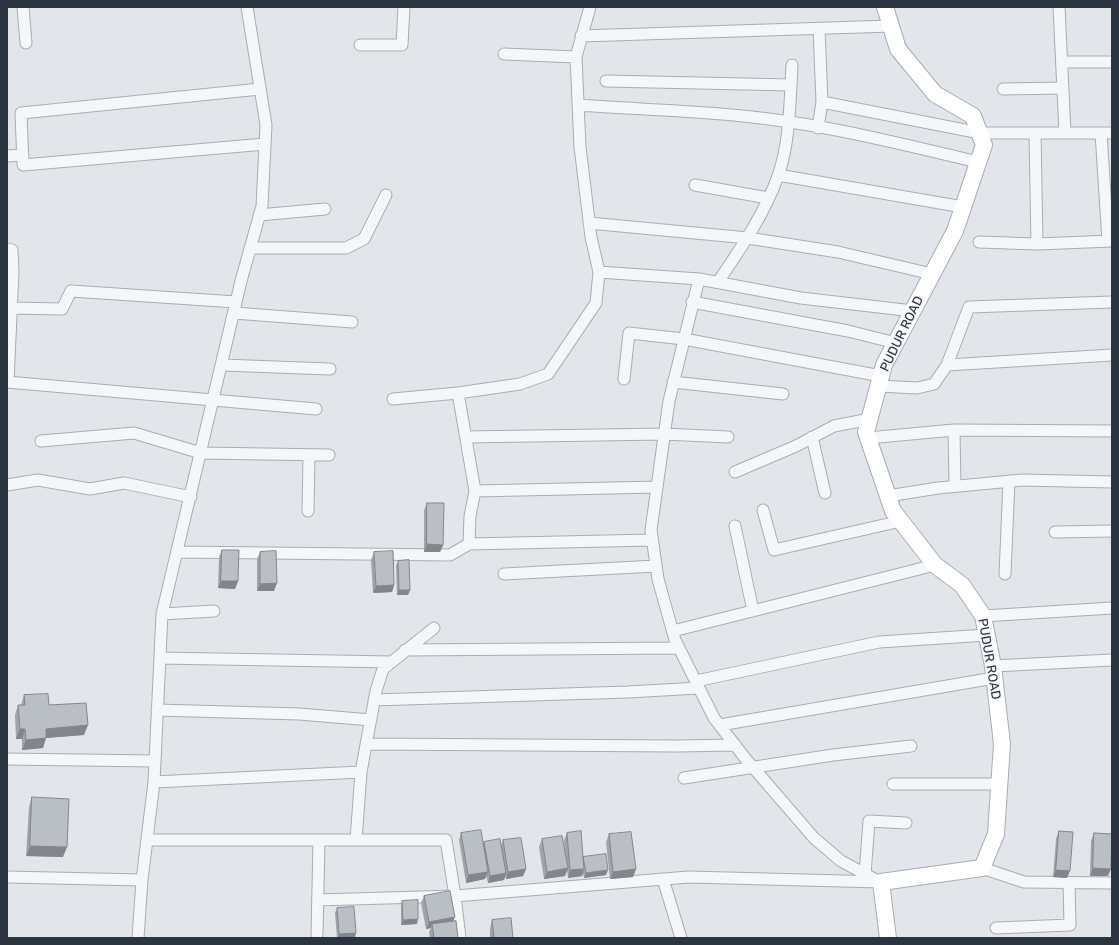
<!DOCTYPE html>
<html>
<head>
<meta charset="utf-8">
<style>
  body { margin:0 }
  #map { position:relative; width:1119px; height:945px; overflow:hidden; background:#e2e6ea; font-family:Rubik,sans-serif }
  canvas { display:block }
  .frame { position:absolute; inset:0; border:8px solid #2b3440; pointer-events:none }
</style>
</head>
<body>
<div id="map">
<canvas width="1119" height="945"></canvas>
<div class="frame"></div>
</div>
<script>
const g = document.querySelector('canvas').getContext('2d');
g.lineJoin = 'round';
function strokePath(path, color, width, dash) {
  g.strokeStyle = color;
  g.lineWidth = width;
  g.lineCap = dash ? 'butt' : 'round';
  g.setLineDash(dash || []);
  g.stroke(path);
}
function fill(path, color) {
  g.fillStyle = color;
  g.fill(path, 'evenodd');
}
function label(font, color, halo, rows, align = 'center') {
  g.font = font + ' Rubik,sans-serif';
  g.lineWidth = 3;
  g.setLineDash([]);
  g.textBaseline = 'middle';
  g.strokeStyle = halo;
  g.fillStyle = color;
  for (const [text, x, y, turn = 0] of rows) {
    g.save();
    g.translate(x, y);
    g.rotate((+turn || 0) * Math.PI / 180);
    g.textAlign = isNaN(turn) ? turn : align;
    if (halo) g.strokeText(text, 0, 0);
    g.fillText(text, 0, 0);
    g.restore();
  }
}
const street = new Path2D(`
  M23,7l3,36
  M1059,7l6,126
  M819,29l3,73
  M581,36l310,-10
  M360,45h42l2,-38
  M504,54l72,3
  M1062,62h50
  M606,81l185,4
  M260,89l-239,24 2,52 242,-21
  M1003,89l60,-1
  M578,105c68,5 137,6 205,16 64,9 132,26 195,41
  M818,128l4,-26 158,31h132
  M1035,133l2,111
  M1101,133l7,108
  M7,156l16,-1
  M778,175l185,32
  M695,185l73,13
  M259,215l66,-6
  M589,223l159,15 90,14 94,22
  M979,242l58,2 75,-3
  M250,248h96l18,-9 22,-44
  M7,249l5,1 1,22 -5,110
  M599,272l100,7 102,19 112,13
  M699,279l-30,122 -18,129 7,49 17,61 39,78 31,40 69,80 27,23 37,20
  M718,282c23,-34 46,-67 60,-106 12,-33 12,-77 14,-111
  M692,302l156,29 48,12
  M1112,302l-143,5 -22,58 165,-10
  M11,308l51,1 9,-18 165,11
  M234,313l118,9
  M222,365l108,4
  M624,379l5,-46 55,6 197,37
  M7,382l309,27
  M673,382l110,12
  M878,386l39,2 17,-4 13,-19
  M393,399l65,-6 62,-9 28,-10 48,-71 3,-31 -8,-35 -11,-90 -4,-90 14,-50
  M954,430l1,56
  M466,437l198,-3 64,3
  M812,437l13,56
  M868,438l86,-8 158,1
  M41,441l93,-8 67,20 128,2
  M735,472l61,-26 38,-20 36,-7
  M7,485l31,-5 52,9 34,-6 67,14
  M475,491l182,-4
  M888,496l50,-8 84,-8 90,2
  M763,510l11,40 127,-29
  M308,511l1,-56
  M735,526l18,85
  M1055,532l57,-1
  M469,544l183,-4
  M177,552l273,3 19,-11 1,-28 5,-25 -17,-98
  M504,574l152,-8
  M1005,574l4,-93
  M162,614l52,-3
  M983,616l129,-8
  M673,631l262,-66
  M405,650l274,-2
  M160,658l232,4
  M993,666l119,-6
  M696,681l183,-39 108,-7
  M374,700l254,-8 71,-4
  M157,710l142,4 72,6
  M720,725l274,-47
  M366,744l311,2 58,-1
  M7,759l147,2
  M684,778l149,-23 78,-9
  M154,782l207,-10
  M893,784h106
  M148,840h298l9,56 234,-19 192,5
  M356,840l5,-68 15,-81 7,-22 51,-41
  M982,868l42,14 88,1
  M865,874l4,-53 37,2
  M7,877l135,3
  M663,879l18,59
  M318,900l137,-4 5,42
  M996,928l74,-3 -1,-42
  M317,934l2,-94
  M138,938l4,-58 12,-98 8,-168 79,-333 21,-75 4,-81 -19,-118`);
const secondary = new Path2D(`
  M885,7l13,42 37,45 38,22 11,29 -29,86 -71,134 -18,67 27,79 42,54 27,20 21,31 10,50 9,78 -6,90 -14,34 -101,14 7,56`);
const wall = new Path2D(`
  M427,503l16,42 -3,7h-16v-42z
  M222,550l16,31 -3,8 -17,-1 1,-31z
  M260,552l14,39h-17v-32z
  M374,552l20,33 -2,7 -19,1 -2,-33z
  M398,561l12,29 -2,5h-11l-1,-29z
  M24,695l25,10 35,30 -38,3 -3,10 -21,2v-11h-6l-1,-24 3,-10h3z
  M32,797l31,60 -37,-1 3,-49z
  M1059,831l8,47 -14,-1 3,-38z
  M461,833l22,11 1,-2 17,4 2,-6 23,29 -3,7 -17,3 -1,-3 -1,4 -16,3 -2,-8 -1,4 -19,4 -7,-43z
  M567,833l16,24 23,18 -22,3 -1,-5 -1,3 -14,2 -1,-8 -2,6 -21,3 -5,-32 3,-8 23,15 -1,-14z
  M1094,833l14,43h-18l1,-35z
  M609,834l27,35 -3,8 -23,2 -4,-37z
  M424,896l29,26 5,16h-28l-1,-6 2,-4 -5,1 -5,-26z
  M402,901l15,23 -16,1v-19z
  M337,908l18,30h-18l-2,-25z
  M492,920l21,18h-23v-10z`);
const shadedWall = new Path2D(`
  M427,544l16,1 -3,7h-16z
  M221,581h17l-3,8 -17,-1z
  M277,583l-3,8h-17l3,-7z
  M394,585l-2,7 -19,1 3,-7z
  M399,590h11l-2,5h-11z
  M88,725l-4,10 -38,3 -3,10 -21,2 4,-10 20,-11z
  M20,729h5l-3,10h-6z
  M30,846l37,1 -4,10 -37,-1z
  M568,868l-3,8 -21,3 3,-7z
  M1093,868l18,1 -3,7h-18z
  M526,869l-3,7 -17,3 2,-7z
  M584,869l-2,7 -14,2 2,-8z
  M636,869l-3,8 -23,2 3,-7z
  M608,870l-2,5 -22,3 2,-5z
  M1056,870l14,1 -3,7 -14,-1z
  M488,872l-3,7 -19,4 2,-8z
  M506,873l-2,7 -16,3 2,-7z
  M455,917l-3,8 -20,-1 -1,4 -5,1 3,-7z
  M418,919l-1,5 -16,1 2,-5z
  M356,933l-1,5h-17l1,-4z`);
const building = new Path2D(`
  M427,503h17l-1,42 -16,-1z
  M222,550h17l-1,31h-17z
  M276,551l1,32 -17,1v-32z
  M393,551l1,34 -18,1 -2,-34z
  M409,560l1,30h-11l-1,-29z
  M48,694l1,11 37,-2 2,22 -42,4v9l-20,2 -1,-11h-5l-2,-24h7l-1,-10z
  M32,797l37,2 -2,48 -37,-1z
  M481,830l7,42 -20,3 -7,-42z
  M581,831l3,38 -14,1 -3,-37z
  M1059,831l14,1 -3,39 -14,-1z
  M631,832l5,37 -23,3 -4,-38z
  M1094,833l18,1 -1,35 -18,-1z
  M562,836l6,32 -21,4 -5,-33z
  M521,838l5,31 -18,3 -5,-32z
  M500,839l6,34 -16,3 -6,-34z
  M606,854l2,16 -22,3 -3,-16z
  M450,891l5,26 -26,5 -5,-26z
  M418,900v19l-15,1 -1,-19z
  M354,907l2,26 -17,1 -2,-26z
  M511,918l2,20h-19l-2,-18z
  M456,921l2,17h-24l-2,-14z`);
const streetNames = [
  ["PUDUR ROAD",902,334,-64],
  ["PUDUR ROAD",989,659,80]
];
strokePath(street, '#a7adb4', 13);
strokePath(secondary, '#a7adb4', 18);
strokePath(street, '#f5f6f8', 11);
strokePath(secondary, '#fff', 16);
fill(wall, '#a0a4aa');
fill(shadedWall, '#82868b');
fill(building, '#babfc6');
strokePath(building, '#82868b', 1);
label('13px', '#2b3440', '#f2f4f7', streetNames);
</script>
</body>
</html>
